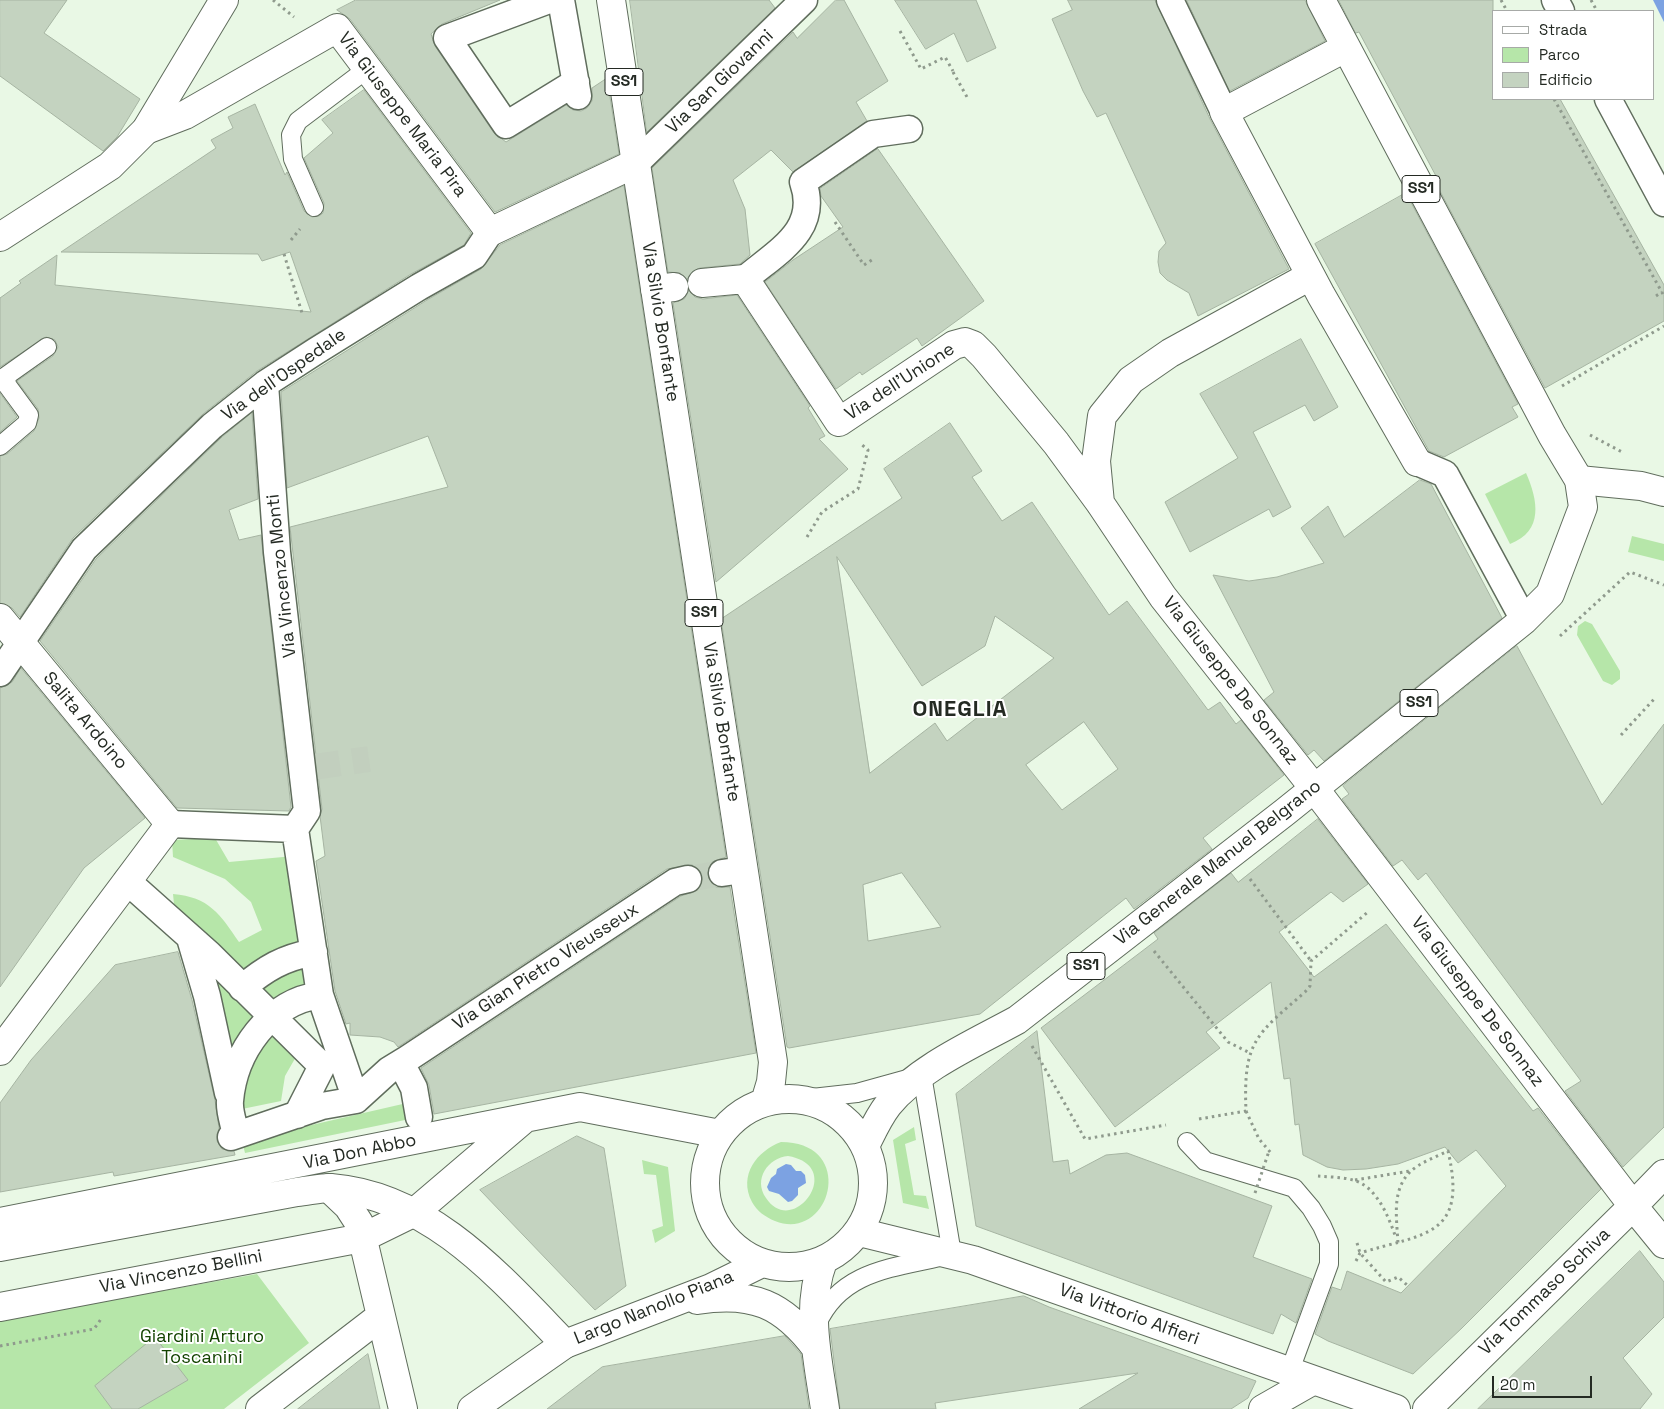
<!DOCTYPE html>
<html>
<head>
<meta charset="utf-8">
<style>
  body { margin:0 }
  #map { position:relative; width:1664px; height:1409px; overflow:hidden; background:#e9f8e5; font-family:"Space Grotesk",sans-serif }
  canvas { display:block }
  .legend { position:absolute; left:1492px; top:10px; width:162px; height:90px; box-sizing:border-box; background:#fff; border:1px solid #a7aaa7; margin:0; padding:6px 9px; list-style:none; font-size:15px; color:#242a23 }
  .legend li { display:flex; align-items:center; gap:10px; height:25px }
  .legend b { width:25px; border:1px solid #a7aaa7 }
  .scale { position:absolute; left:1492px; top:1376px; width:100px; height:22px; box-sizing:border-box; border:2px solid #242a23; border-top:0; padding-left:6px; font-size:15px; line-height:18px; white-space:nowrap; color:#242a23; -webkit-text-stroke:4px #fff; paint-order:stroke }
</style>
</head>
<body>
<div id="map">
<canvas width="1664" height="1409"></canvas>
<ul class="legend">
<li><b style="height:6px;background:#fff"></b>Strada</li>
<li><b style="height:14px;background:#b6e6a9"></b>Parco</li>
<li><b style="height:14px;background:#c4d3c0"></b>Edificio</li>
</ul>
<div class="scale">20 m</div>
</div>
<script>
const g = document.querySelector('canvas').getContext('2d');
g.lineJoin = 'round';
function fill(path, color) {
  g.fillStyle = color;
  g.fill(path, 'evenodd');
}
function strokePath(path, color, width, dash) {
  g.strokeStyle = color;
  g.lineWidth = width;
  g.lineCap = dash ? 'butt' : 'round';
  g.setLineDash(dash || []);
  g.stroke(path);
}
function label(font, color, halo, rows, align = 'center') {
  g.font = font + ' "Space Grotesk",sans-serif';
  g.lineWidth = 4;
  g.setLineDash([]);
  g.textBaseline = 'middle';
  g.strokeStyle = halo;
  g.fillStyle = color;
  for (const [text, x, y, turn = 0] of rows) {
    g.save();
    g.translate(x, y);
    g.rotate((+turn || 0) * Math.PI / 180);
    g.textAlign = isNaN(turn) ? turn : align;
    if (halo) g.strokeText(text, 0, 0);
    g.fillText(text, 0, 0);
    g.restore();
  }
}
const green = new Path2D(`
  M1526,473c12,27 18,58 -16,71l-25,-50z
  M1632,536l32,8v17l-36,-9z
  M1585,621l7,3 28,47v8l-8,6 -9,-4 -26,-46 1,-9z
  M215,838l14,24 65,-6 11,87 -58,31 -73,-70 -1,-10c36,3 47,20 66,48l23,-12 -11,-28 -26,-23 -52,-22 -1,-17z
  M201,957l58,63 -22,32 -14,-7z
  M308,961l5,27 -38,17 -18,-20z
  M269,1028l28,27 -12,21 -4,25 -39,8 1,-32z
  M407,1103l3,16 -165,34 -3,-12z
  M914,1127l2,13 -11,4 9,51 12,1 3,13 -26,-6 -10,-63z
  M781,1142c77,0 50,101 -6,79 -10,-4 -18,-10 -23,-19 -14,-27 5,-51 29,-60zM788,1156c59,10 5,83 -22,42 -13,-19 2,-40 22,-42z
  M642,1160l26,7 7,64 -20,12 -3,-13 11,-4 -7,-51 -12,-1z
  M257,1274l52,69 -85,66h-224v-89z`);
const water = new Path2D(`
  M1653,0h11v22z
  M786,1164l5,1 5,6h5l4,4 1,8 -8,5v7l-6,6 -4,1 -9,-8 -10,-3 -2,-4 4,-9 5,-4 1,-5z`);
const building = new Path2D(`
  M0,0h67l-23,33 96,66 -23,38 -14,14 -103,-75z
  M356,0h144l-58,24 -11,10 4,12 59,87 12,9 60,-37 7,5 8,1 6,-3 5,-7v-13l15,-10 12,76 -124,58 -145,-193 -13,-9z
  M630,0h139l6,8 -128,124z
  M836,0h8l44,81 -32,21 11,19 -74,51 -22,-22 -38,30 12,29 5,46 -10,9 -40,4 -7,3 -6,8 -7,-6 -12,-1 -16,-104 141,-136 4,6z
  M895,0h81l20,48 -29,14 -13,-29 -28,16z
  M1068,0h87l55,119 79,150 -91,47 -9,-23 -22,-13 -7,-7 -2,-11 1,-11 7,-8 -60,-130 -9,4 -14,-26 -31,-72 20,-9z
  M1187,0h118l20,41 -95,50z
  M1339,0h154v99h67l104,186v36l-119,67 -112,-210 3,-2 -77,-144 -3,1z
  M364,90l107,143 -7,12 -53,29 -154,97 -54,43 -130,124 -53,79 -8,-9 -12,-5v-147l7,-2 27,-23 5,-13 -1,-9 -21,-28 36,-25 5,-9 -3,-7 -9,-3 -46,30v-69l21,-15 -2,-2 38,-26 -2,30 256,27 -21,-60 -28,9 -4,-7 -197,-2 155,-104 -5,-8 22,-12 -5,-11 27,-13 30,71 2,-3 17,39 8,6 7,-1 4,-3 1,-10 -20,-45 29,-25 -11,-13z
  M878,149l106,152 -62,45 -5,-8 -55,37 -2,-3 -24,17 -71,-107 28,-22 50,-33 -22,-31 -1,-7z
  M624,186l102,671 -14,5 -4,6 -1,8 3,6 6,5h14l26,166 -322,61 -5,-29 -8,-17 260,-172 17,-6 4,-6 1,-8 -4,-8 -7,-3 -25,4 -269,178 -4,-5 -14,-5 -30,-2v-12l-4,1 -11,-33 -19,-130 9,-5 -5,-40 2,-7 -32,-282 158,-40 -20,-51 -141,52 -6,-96 146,-92 54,-31 19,-24z
  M1406,193l112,211 -6,3 6,10 -74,40 -15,-6 -114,-207z
  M689,291l6,6 8,2 34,-4 73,111 -2,2 17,28 -6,3 29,30 -132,113 -43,-279 11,-4z
  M1301,339l37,68 -24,14 -9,-16 -52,27 38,75 -18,10 -4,-8 -79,43 -25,-50 73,-44 -38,-64z
  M0,393l17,24 -17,15z
  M252,413l6,86 -29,11 10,30 22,-5 30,272 -2,4 -112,-3 -137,-167 56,-82 126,-122z
  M950,423l32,48 -10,6 30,44 30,-19 77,113 18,-14 81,109 12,-8 16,22 5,-4 43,55 -81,63 9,11 -78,60 -8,-11 -146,116 -191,34 -2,-1 -66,-428 181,-121 -18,-29zM837,557l85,129 63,-40 10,-30 59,42 -107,83 -12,-18 -65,50zM1084,722l34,47 -56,41 -36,-45zM902,873l39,54 -73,14 -5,-56z
  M1420,480l11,4 71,134 -178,143 -10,-11 -6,5 -44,-55 10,-8 -61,-117 36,6 28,-4 47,-14 -23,-35 27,-22 16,31z
  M1517,646l85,159 62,-81v403l-41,40 -58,-76 16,-10 -155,-208 -8,7 -16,-20 -9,6 -51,-67 7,-5 -6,-8z
  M21,668l124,150 -61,50 -84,119v-299l12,-6z
  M1318,819l50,65 -25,18 -12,-10 -52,40 35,45 72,-53 147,187 5,-3 63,81 -139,139 -49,46 -85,-33 -13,-7 17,-47 9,3 6,-19 54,22 105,-107 -30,-36 -18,13 -13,-16 -47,17 -32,5 -23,1 -16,-3 -24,-12 -4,-31 -4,1 -5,-47 -6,1 -13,-97 -65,50 14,16 -105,79 -74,-99 117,-89 -4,-6 77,-60 7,9z
  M178,952l14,48 23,100 4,28 -2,13 5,8 12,2 1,4 -121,21 -1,-4 -113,20v-89l31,-43 84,-95z
  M1037,1031l16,131 15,-2 2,14 36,-19 21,-2 145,53 -19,51 59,22 -16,44 -15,-9 -8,20 -297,-108 -20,-132z
  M577,1136l27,12 22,138 -31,24 -115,-120z
  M1640,1251l24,31v35l-41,41 29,36 -12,15h-162z
  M1024,1296l25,11 207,74 -8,17 -17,11h-152l59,-36 -203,30 1,6h-96l-10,-80z
  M785,1336l16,18 8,55h-262l55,-42z
  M155,1337l33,43 -50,29h-26l-17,-23z
  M368,1354l12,55h-82z`);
const pedestrianTunnel = new Path2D(`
  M314,767l55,-8
  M688,879l34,-6`);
const path = new Path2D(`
  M273,0l21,17
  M1501,0l6,11
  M1591,0l6,11
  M900,31l21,38 24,-12 8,14
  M953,72l14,25
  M1554,99l110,197
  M835,222l29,43 11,-7
  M291,240l9,-11
  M284,254l18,59
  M1656,296l6,-4
  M1562,386l102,-60
  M1590,435l32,17
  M807,537l15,-25 36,-23 10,-39 -7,-6
  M1560,636l70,-64 34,13
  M1621,735l35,-38
  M1250,879l61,82
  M1154,951l74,91 22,11
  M1032,1046l53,93 81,-14
  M1246,1111l13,28 12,14
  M1199,1119l47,-8c-3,-70 10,-76 59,-119l5,-6 1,-25 58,-50
  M1318,1176c11,1 24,1 35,4 24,6 36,38 43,58
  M1355,1180l55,-9
  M1357,1243l3,10 26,29 12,-5 9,8
  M1356,1261l4,-8c65,-20 108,-16 88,-102 -12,6 -29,12 -38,21 -19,19 -13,47 -12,72
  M0,1346l94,-17 7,-10`);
const service = new Path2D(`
  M314,207l-21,-48 -2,-24 7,-14 69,-52
  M0,446l27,-23 2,-8 -22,-30 -1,-9 41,-29
  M803,1099l54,-6 65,-18 30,179c-54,14 -110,14 -135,70
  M1187,1142l18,19 89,27 17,20 11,18 7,16v22l-40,109`);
const pedestrian = new Path2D(`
  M549,0l-102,38 59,87 70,-43
  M561,0l17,96
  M1170,0l54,112
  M1555,0l6,11
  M1608,99l56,104
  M636,163l168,-163
  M745,279c33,-28 75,-49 58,-97l70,-48 36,-5
  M265,384l12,168 30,259 -12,18
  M1417,462l28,12 79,146
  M0,673l84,-124 128,-123 53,-42 51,-33 103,-64 55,-31 16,-24
  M170,824l125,5 25,166 36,105
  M722,873l21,-3
  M127,881l82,73 113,112 -25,49
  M190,938l17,58 21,97
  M242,988c24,-20 41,-30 72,-36
  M401,1063l13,25 5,29
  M236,1135c-2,-11 -7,-23 -6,-34 4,-49 39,-99 90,-106
  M231,1137l91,-31 34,-6 33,-30 18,-11 268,-177 13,-3`);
const minor = new Path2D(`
  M1345,48l-121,64 97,183 96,167
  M146,130l39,-15 152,-87 153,204 146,-69
  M702,283l43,-4 94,143 115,-77 11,-3 8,3 11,11 72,87 44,60 63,94 151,191 319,418 -206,203
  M655,289l19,-2
  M1100,503l-4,-42 6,-45 29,-36 39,-27 140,-77
  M0,618l170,206 -170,227
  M329,1188l19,18 11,17 44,186
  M0,1307l362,-69 53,-26
  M260,1409l121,-93
  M472,1409l93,-65
  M1263,1409l49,-28`);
const secondary = new Path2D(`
  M0,237l110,-71 36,-36 78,-130
  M1579,480l62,6 23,6
  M1664,1174l-31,32 31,38
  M859,1232l114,28 423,149`);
const primary = new Path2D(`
  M611,0l162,1062 -2,20 -6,20
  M705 1183a84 84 0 1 1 168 0a84 84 0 1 1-168 0Z
  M865,1146c7,-14 13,-28 23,-41 30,-37 87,-62 129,-85l268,-208 239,-192 26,-26 33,-87 -4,-27 -27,-45 -231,-435
  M415,1212l109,-93
  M0,1222l580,-115 140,27
  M0,1247l297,-55c11,-1 23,-4 34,-4 100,8 169,89 234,156l146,-56 51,-25
  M823,1261c-18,48 -5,98 2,148
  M697,1300c55,-9 86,4 119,48`);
const pathBridge = new Path2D(`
  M1255,1193l14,-42`);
const shields = [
  [624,82,38],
  [1421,189,38],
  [704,613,38],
  [1419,703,38],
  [1086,966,38]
];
const shieldNames = [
  ["SS1",624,82],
  ["SS1",1421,189],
  ["SS1",704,613],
  ["SS1",1419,703],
  ["SS1",1086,966]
];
const streetNames = [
  ["Via San Giovanni",720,82,-44],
  ["Via Giuseppe Maria Pira",402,115,53],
  ["Via Silvio Bonfante",660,322,81],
  ["Via dell'Ospedale",284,375,-35],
  ["Via dell'Unione",900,382,-33],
  ["Via Vincenzo Monti",282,576,-96],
  ["Via Giuseppe De Sonnaz",1230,681,52],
  ["Salita Ardoino",85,721,50],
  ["Via Silvio Bonfante",721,722,81],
  ["Via Generale Manuel Belgrano",1218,863,-38],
  ["Via Gian Pietro Vieusseux",546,967,-33],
  ["Via Giuseppe De Sonnaz",1477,1002,53],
  ["Via Don Abbo",360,1152,-12],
  ["Via Vincenzo Bellini",181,1272,-11],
  ["Via Tommaso Schiva",1545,1292,-44],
  ["Largo Nanollo Piana",654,1308,-22],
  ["Via Vittorio Alfieri",1129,1315,20]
];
const parkNames = [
  ["Giardini Arturo",202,1337],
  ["Toscanini",202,1358]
];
const districtNames = [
  ["ONEGLIA",960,710]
];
fill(green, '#b6e6a9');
fill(water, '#7ca2e2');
fill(building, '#c4d3c0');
strokePath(building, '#a6b4a2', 1);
strokePath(pedestrianTunnel, '#c2cfbe', 26, [26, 13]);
strokePath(service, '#606d5d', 20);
strokePath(pedestrian, '#606d5d', 29);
strokePath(minor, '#606d5d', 30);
strokePath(secondary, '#606d5d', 30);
strokePath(primary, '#606d5d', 30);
strokePath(path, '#8f9a8d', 3, [2.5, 4]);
strokePath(service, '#fff', 18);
strokePath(pedestrian, '#fff', 26);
strokePath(minor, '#fff', 28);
strokePath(secondary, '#fff', 28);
strokePath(primary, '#fff', 28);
strokePath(pathBridge, '#8f9a8d', 3, [2.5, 4]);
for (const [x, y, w] of shields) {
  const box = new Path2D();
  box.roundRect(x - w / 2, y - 13.5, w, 27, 4);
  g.fillStyle = '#fff';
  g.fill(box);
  strokePath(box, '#242a23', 1);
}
label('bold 16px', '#242a23', null, shieldNames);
label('18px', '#242a23', '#fff', streetNames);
label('18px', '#134300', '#fff', parkNames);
g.letterSpacing = '1px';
label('bold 22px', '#242a23', '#fff', districtNames);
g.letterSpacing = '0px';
</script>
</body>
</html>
